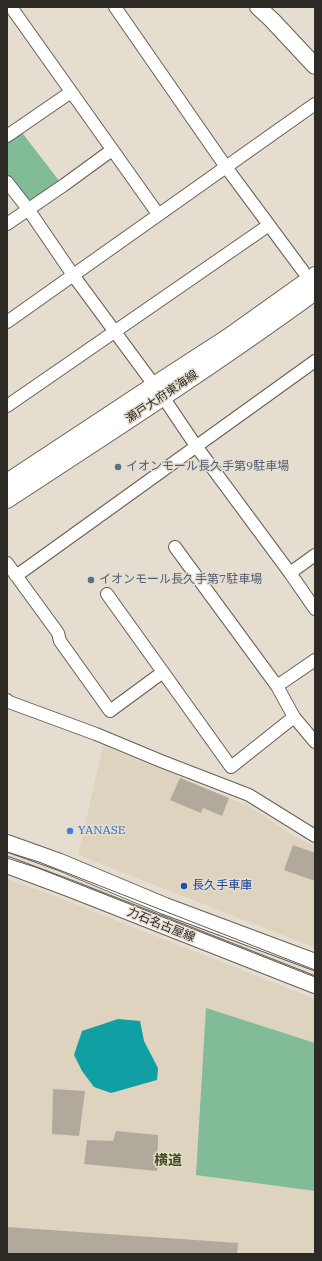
<!DOCTYPE html>
<html>
<head>
<meta charset="utf-8">
<style>
  body { margin:0 }
  #map { position:relative; width:322px; height:1261px; overflow:hidden; background:#e5ddd0; font-family:"IBM Plex Serif",serif }
  canvas { display:block }
  .frame { position:absolute; inset:0; border:8px solid #2d2a25; pointer-events:none }
</style>
</head>
<body>
<div id="map">
<canvas width="322" height="1261"></canvas>
<div class="frame"></div>
</div>
<script>
const g = document.querySelector('canvas').getContext('2d');
g.lineJoin = 'round';
function fill(path, color) {
  g.fillStyle = color;
  g.fill(path, 'evenodd');
}
function strokePath(path, color, width, dash) {
  g.strokeStyle = color;
  g.lineWidth = width;
  g.lineCap = dash ? 'butt' : 'round';
  g.setLineDash(dash || []);
  g.stroke(path);
}
function label(font, color, halo, rows, align = 'center') {
  g.font = font + ' "IBM Plex Serif","Noto Sans JP",serif';
  g.lineWidth = 3;
  g.setLineDash([]);
  g.textBaseline = 'middle';
  g.strokeStyle = halo;
  g.fillStyle = color;
  for (const [text, x, y, turn = 0] of rows) {
    g.save();
    g.translate(x, y);
    g.rotate((+turn || 0) * Math.PI / 180);
    g.textAlign = isNaN(turn) ? turn : align;
    if (halo) g.strokeText(text, 0, 0);
    g.fillText(text, 0, 0);
    g.restore();
  }
}
const built = new Path2D(`
  M103,746l70,28 60,26 14,5 50,33 18,8v97l-2,4 -235,-92z
  M7,879l45,16 263,104v255h-308z`);
const green = new Path2D(`
  M20,130l40,52 -32,23 -21,-30v-35z
  M206,1008l109,35v148l-119,-16z`);
const water = new Path2D(`
  M118,1019l22,2 4,20 14,27 -1,12 -46,13 -17,-6 -12,-16 -8,-16 8,-24z`);
const building = new Path2D(`
  M180,778l49,20 -7,18 -19,-8 -2,5 -31,-13z
  M293,845l22,8v28l-31,-11z
  M53,1089l32,2 -6,45 -27,-2z
  M116,1131l42,4 -1,36 -73,-7 3,-24 26,1z
  M7,1227l231,16 -1,11h-230z`);
const minor = new Path2D(`
  M11,7l147,207
  M115,7l111,160 77,104
  M7,136l64,-44
  M7,182l21,27 45,66 90,122 33,49 94,127 25,36
  M7,224l57,-39 48,-35
  M7,322l308,-218
  M7,406l262,-181
  M7,563l51,70 2,8 50,70 53,-39
  M290,573l25,-18
  M16,576l299,-215
  M107,594l124,173 63,-50 -17,-31 -102,-139
  M277,686l38,-26
  M7,700l2,2 87,32 65,27 88,34 66,41
  M294,717l21,25`);
const major = new Path2D(`
  M258,7l14,13 43,46
  M7,482l147,-97 74,-48 87,-62
  M7,500c104,-68 208,-135 308,-208
  M7,843l53,19 105,44 150,56
  M7,865l64,24 244,96`);
const tram = new Path2D(`
  M7,852l32,10 276,108
  M7,858l31,10 277,109`);
const markers = [
  [118,467,4,"#5c6f8a"],
  [91,580,4,"#5c6f8a"],
  [70,831,4,"#3f7fe0"],
  [184,886,4,"#1a4fb4"]
];
const streetNames = [
  ["瀬戸大府東海線",162,397,-34],
  ["力石名古屋線",161,925,22]
];
const serviceNames = [
  ["イオンモール長久手第9駐車場",126,467],
  ["イオンモール長久手第7駐車場",99,580]
];
const shopNames = [
  ["YANASE",78,831]
];
const transitNames = [
  ["長久手車庫",192,886]
];
const quarterNames = [
  ["横道",168,1161]
];
fill(built, '#ded3bf');
fill(green, '#81bb97');
fill(water, '#109fa2');
fill(building, '#b1a99c');
strokePath(minor, '#665f53', 14);
strokePath(major, '#665f53', 18);
strokePath(minor, '#fff', 12);
strokePath(major, '#fff', 16);
strokePath(tram, '#5e5a52', 1);
for (const [x, y, r, color] of markers) {
  const dot = new Path2D();
  dot.arc(x, y, r, 0, 2 * Math.PI);
  g.fillStyle = color;
  g.fill(dot);
  strokePath(dot, '#e5ddd0', 1.5);
}
label('12px', '#2d2a25', '#e5ddd0', streetNames);
label('12px', '#4e5e75', '#e5ddd0', serviceNames, 'left');
label('12px', '#366cbe', '#e5ddd0', shopNames, 'left');
label('12px', '#164399', '#e5ddd0', transitNames, 'left');
label('bold 14px', '#3e4d17', '#e5ddd0', quarterNames);
</script>
</body>
</html>
